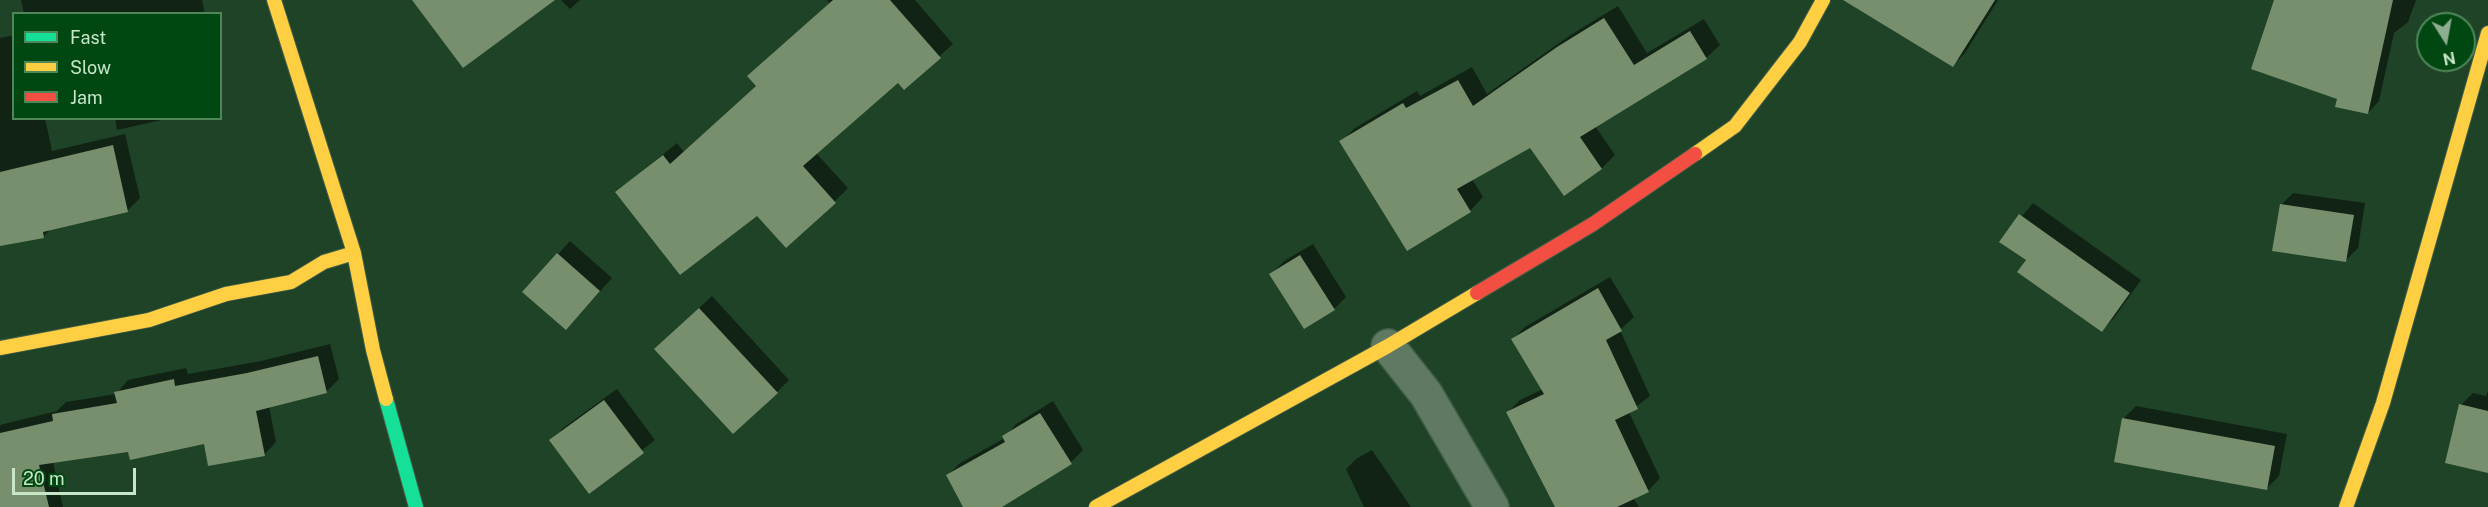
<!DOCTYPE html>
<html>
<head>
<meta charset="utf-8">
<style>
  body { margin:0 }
  #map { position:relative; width:2488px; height:507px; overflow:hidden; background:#1f4326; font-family:"Public Sans",sans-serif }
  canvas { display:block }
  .legend { position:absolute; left:12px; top:12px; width:210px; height:108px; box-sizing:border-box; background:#004712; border:2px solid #4f875a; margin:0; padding:8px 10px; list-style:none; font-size:18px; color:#c6e6c7 }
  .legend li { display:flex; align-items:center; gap:12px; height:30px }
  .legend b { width:30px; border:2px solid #4f875a }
  .north { position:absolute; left:2416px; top:12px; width:60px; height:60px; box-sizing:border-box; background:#004712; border:2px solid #4f875a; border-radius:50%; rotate:169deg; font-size:16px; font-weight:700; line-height:24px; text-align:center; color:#c6e6c7 }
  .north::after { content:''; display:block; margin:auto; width:21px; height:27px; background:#8cad8f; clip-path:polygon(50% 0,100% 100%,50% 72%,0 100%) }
  .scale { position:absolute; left:12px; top:468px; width:124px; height:27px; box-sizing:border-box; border:3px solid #c6e6c7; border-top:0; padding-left:8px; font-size:18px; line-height:21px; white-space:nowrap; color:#c6e6c7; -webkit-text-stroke:4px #004712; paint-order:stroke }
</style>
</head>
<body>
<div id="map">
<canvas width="2488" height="507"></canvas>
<ul class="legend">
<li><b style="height:8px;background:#16e098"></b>Fast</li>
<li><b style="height:8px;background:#ffcf43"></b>Slow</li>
<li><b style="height:8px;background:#f24e42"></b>Jam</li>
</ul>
<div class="north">N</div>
<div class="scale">20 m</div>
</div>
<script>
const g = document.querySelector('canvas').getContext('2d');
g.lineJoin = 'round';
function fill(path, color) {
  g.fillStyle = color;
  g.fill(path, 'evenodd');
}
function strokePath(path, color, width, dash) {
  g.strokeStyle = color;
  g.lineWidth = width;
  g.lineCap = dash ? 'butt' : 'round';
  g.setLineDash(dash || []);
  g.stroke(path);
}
const shadow = new Path2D(`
  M21,0h181l3,14h-181z
  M561,0h19l-10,9z
  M827,0h88l38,44 -49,44 -6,-7 -82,72 32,35 -13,13 -49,44 -29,-31 -140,-22 60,-49 7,9 73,-67 73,-81z
  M1885,0h113l-33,53 -12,12z
  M2279,0h137l-8,22 -14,11 -15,68 -11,12 -29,-15z
  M1618,6l29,47 57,-34 16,26 -14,13 -111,68 20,29 -13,13 -38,26 -33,-48 -59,33 11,18 -13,14 -129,-69 14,-14 62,-37 3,5 52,-29 15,27 85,-60z
  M14,35v83h31l7,33 73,-17 15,64 -12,12 -76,18 -9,9 -43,7v-206z
  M115,118h55l-53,12z
  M2293,193l72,10 -7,45 -12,12 -65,-55z
  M2033,203l108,77 -27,38 -12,12 -74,-70 -27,-19z
  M570,241l42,37 -34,38 -54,-24z
  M1313,244l33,53 -12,12 -63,-35 13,-13z
  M1610,277l24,40 -14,13 30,66 -21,16 31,66 -12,13 -15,7 6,9h-82l-49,-95 12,-12 23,-11 -30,-50 12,-12z
  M712,296l77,84 -12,12 -109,-55z
  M330,344l9,35 -13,13 -57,14 7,36 -12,13 -59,-13 -152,20 10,45h-63v-82l57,-14 9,-9 50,-8 12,-14 58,-12 2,6 73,-13z
  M617,389l38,51 -66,52 -38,-51 12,-13z
  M2488,391v80l-27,-66 12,-12 13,3z
  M1053,401l30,49 -12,12 -72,45h-34l-17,-32 12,-12 45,-25 11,-14z
  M2136,406l151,28 -8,42 -13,13 -142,-71z
  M1372,450l39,57h-47l-18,-38 10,-10z`);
const building = new Path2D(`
  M412,0h143l-92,68z
  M833,0h57l51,58 -37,32 -6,-7 -95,83 33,37 -50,45 -29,-32 -77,59 -65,-83 48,-37 7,9 86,-78 -9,-10z
  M1843,0h152l-42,67z
  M2274,0h119l-25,114 -33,-7 2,-8 -86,-30z
  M1604,18l30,47 56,-34 17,28 -127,78 22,32 -38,27 -34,-48 -73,41 14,23 -64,39 -68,-110 64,-38 3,5 52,-28 15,26 84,-59z
  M113,145l15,67 -85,20 1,6 -44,8v-74z
  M2280,204l74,11 -8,47 -74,-11z
  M2019,214l111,79 -28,39 -85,-60 9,-12 -27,-18z
  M557,253l43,38 -34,39 -44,-38z
  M1300,255l35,55 -31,19 -35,-55z
  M1598,288l24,43 -16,9 32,69 -23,11 34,72 -32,15h-62l-49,-95 38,-18 -33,-55z
  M699,308l79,85 -45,41 -79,-85z
  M318,356l9,37 -71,18 9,45 -57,10 -4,-22 -74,16 -2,-8 -89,13 10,42h-49v-74l53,-12 -1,-7 65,-11 -3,-11 60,-13 1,7 72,-13z
  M604,400l40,53 -55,41 -40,-54z
  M2459,404l29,7v62l-43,-10z
  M1040,413l32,51 -70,43h-39l-17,-32 59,-33 -3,-6z
  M2122,418l153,28 -8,44 -153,-28z`);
const street = new Path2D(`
  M1388,346l38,48 66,113`);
const fast = new Path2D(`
  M386,399l30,108`);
const slow = new Path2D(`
  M274,0l80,253 19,97 13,49
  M1695,154l40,-28 65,-84 23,-42
  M0,348l149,-28 77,-26 65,-12 33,-20 30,-9
  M1096,507l292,-161 89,-53
  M2346,507l37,-104 105,-370`);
const jam = new Path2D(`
  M1477,293l116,-69 102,-70`);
fill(shadow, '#0007');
fill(building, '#778f6d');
strokePath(street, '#425d46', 36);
strokePath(fast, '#425d46', 16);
strokePath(slow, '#425d46', 16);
strokePath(jam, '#425d46', 16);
strokePath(street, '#607962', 33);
strokePath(fast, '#16e098', 14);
strokePath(slow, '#ffcf43', 14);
strokePath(jam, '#f24e42', 14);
</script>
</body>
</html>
